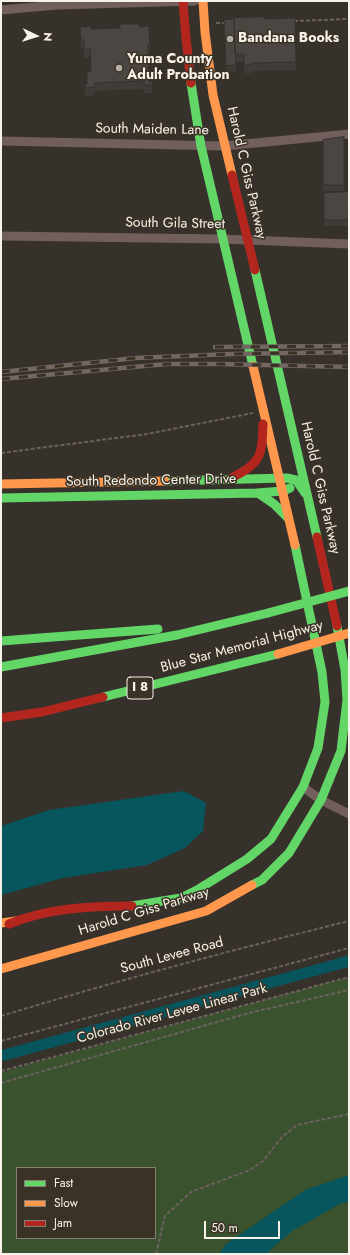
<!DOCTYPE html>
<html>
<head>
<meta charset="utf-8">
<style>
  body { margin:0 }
  #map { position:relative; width:350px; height:1255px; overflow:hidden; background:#36312b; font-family:Jost,sans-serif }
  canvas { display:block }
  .frame { position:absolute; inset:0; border:2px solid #f8f3ea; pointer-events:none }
  .legend { position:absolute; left:16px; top:1167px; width:140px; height:72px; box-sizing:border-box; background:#3b3226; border:1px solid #877f74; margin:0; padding:5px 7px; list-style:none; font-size:12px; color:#f8f3ea }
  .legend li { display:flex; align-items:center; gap:8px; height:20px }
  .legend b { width:20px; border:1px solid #877f74 }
  .north { position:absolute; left:16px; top:16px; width:40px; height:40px; -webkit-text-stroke:3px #3b3226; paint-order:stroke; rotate:94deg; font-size:11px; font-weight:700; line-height:16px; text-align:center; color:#f8f3ea }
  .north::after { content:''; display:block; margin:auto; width:14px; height:18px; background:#f8f3ea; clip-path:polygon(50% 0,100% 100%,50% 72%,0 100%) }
  .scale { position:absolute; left:204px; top:1221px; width:76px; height:18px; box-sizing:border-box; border:2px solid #f8f3ea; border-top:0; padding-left:5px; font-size:12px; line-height:14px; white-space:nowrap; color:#f8f3ea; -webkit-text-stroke:3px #3b3226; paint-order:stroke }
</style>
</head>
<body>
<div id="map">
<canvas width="350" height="1255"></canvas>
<div class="frame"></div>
<ul class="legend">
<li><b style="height:5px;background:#63d668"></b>Fast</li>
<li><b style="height:5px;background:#ff974d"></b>Slow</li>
<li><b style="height:5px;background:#b3261e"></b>Jam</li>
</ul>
<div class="north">N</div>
<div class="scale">50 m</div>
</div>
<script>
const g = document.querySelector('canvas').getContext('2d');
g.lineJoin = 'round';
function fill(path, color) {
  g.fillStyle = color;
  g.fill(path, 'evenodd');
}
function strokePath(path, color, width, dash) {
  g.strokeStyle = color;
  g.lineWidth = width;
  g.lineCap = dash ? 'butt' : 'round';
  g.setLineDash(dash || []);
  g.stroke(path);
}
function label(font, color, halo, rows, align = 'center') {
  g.font = font + ' Jost,sans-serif';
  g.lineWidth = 3;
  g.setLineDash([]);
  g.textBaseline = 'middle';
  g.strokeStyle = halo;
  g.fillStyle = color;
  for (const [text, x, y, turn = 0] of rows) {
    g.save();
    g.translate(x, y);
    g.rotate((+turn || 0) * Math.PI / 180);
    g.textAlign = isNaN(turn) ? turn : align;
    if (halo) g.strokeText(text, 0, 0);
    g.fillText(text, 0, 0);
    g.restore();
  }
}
const green = new Path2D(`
  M349,977v277h-348v-182zM17,1168h138v70h-138z`);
const water = new Path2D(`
  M184,791l22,12 -3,28 -18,17 -38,17 -84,13 -62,17v-69l48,-16z
  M349,1175v26l-11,4 -46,26 -26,23h-47l7,-10 79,-54z`);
const canal = new Path2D(`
  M1,1056l348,-95`);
const path = new Path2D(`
  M294,21l55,-2
  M216,23h10
  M1,453l146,-19 106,-21
  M1,1016c115,-35 231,-66 348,-95
  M1,1041l348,-93
  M1,1071l348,-94
  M1,1083l248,-70 100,-23
  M156,1254l9,-38 26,-24 59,-22 13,-9 19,-24 15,-12 52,-11`);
const street = new Path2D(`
  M1,10l56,-5 138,-4
  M1,141l223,5 125,-12
  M1,236l221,3 127,5
  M303,787l18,13 28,14`);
const fast = new Path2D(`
  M191,83l10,63 52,220
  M255,270l62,267
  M165,481l122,-3 9,2 9,13
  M258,493l16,11 14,14
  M1,498l256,-5 26,-2 7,-3
  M1,641l157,-12
  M1,667l176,-32 91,-22
  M103,697l175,-43
  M252,885l10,-5 27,-27 32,-53 20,-49 6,-51 -2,-30 -8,-44
  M132,906l49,-8 16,-8 50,-31 24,-20 32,-52 15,-39 7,-46 -3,-30 -27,-127`);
const slow = new Path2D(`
  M203,1l2,31 8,63 19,80
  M253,366l42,179
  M1,484l164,-3
  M1,923l15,-2
  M1,969l205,-58 46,-26`);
const jam = new Path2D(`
  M183,1l3,37 5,45
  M232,175l23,95
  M233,477c29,-14 29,-23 30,-53
  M317,537l20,89
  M1,718l41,-6 61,-15
  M9,924c38,-16 82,-18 123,-18`);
const rail = new Path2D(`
  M215,347l134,-1
  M1,372l135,-14 96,-4 117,-2
  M1,379l166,-15h52l130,3`);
const fastBridge = new Path2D(`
  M268,613l81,-22`);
const slowBridge = new Path2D(`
  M278,654l71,-21`);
const wall = new Path2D(`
  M295,18l1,52 -44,1v2h-8v-11h-8v9l-10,1 -2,-52z
  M80,27l11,2 48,-2 11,18v8h-2l1,29 3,-1v12h-8v-4l-49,2v4l-10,1v-12h2l3,-13v-14l-6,1v-10h-3z
  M344,137v54h-21v-51z
  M349,192l-1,34h-24v-33z`);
const building = new Path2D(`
  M264,17l1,2 30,-1 1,44 -44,1v2h-8v-11h-9l-1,-36z
  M234,19l2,46 -10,1 -2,-46z
  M120,24h19v3l10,-1 1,19h-2l1,37 3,-1v4h-8v-4l-49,2v4l-10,1v-4h2v-13h4l-1,-22 -6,1v-10h-3l-1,-13 11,-1v3l29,-1z
  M344,137v48h-21v-45z
  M349,192l-1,28h-24v-27z`);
const markers = [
  [230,39,4,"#b4afa7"],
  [119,68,4,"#b4afa7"]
];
const shields = [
  [140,688,26]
];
const shieldNames = [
  ["I 8",140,688]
];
const poiNames = [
  ["Bandana Books",238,39],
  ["Yuma County",127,60],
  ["Adult Probation",127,76]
];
const streetNames = [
  ["South Maiden Lane",152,130,1],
  ["Harold C Giss Parkway",246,173,77],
  ["South Gila Street",175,224,1],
  ["South Redondo Center Drive",151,481,-1],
  ["Harold C Giss Parkway",320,488,77],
  ["Blue Star Memorial Highway",242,647,-15],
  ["Harold C Giss Parkway",144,912,-17],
  ["South Levee Road",172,956,-15],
  ["Colorado River Levee Linear Park",172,1014,-15]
];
fill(green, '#3a522e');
fill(water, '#07565e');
strokePath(canal, '#07565e', 11);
strokePath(path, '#6d615e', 2, [4, 2]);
strokePath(street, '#715e5d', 9);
strokePath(fast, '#63d668', 9);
strokePath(slow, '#ff974d', 9);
strokePath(jam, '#b3261e', 9);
strokePath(rail, '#726763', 4.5);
strokePath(rail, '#3b3226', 3, [9]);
strokePath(fastBridge, '#63d668', 9);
strokePath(slowBridge, '#ff974d', 9);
fill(wall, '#403c38');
fill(building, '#4b4641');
strokePath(building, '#34312e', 1);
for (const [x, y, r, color] of markers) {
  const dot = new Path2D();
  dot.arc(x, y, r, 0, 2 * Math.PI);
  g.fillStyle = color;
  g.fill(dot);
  strokePath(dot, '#3b3226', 1.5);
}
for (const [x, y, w] of shields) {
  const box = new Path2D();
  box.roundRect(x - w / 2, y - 11, w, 22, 3);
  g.fillStyle = '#3b3226';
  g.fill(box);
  strokePath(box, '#f8f3ea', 1);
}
label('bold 13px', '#f8f3ea', null, shieldNames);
label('bold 14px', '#f8f3ea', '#3b3226', poiNames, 'left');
label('14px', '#f8f3ea', '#3b3226', streetNames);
</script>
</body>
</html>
